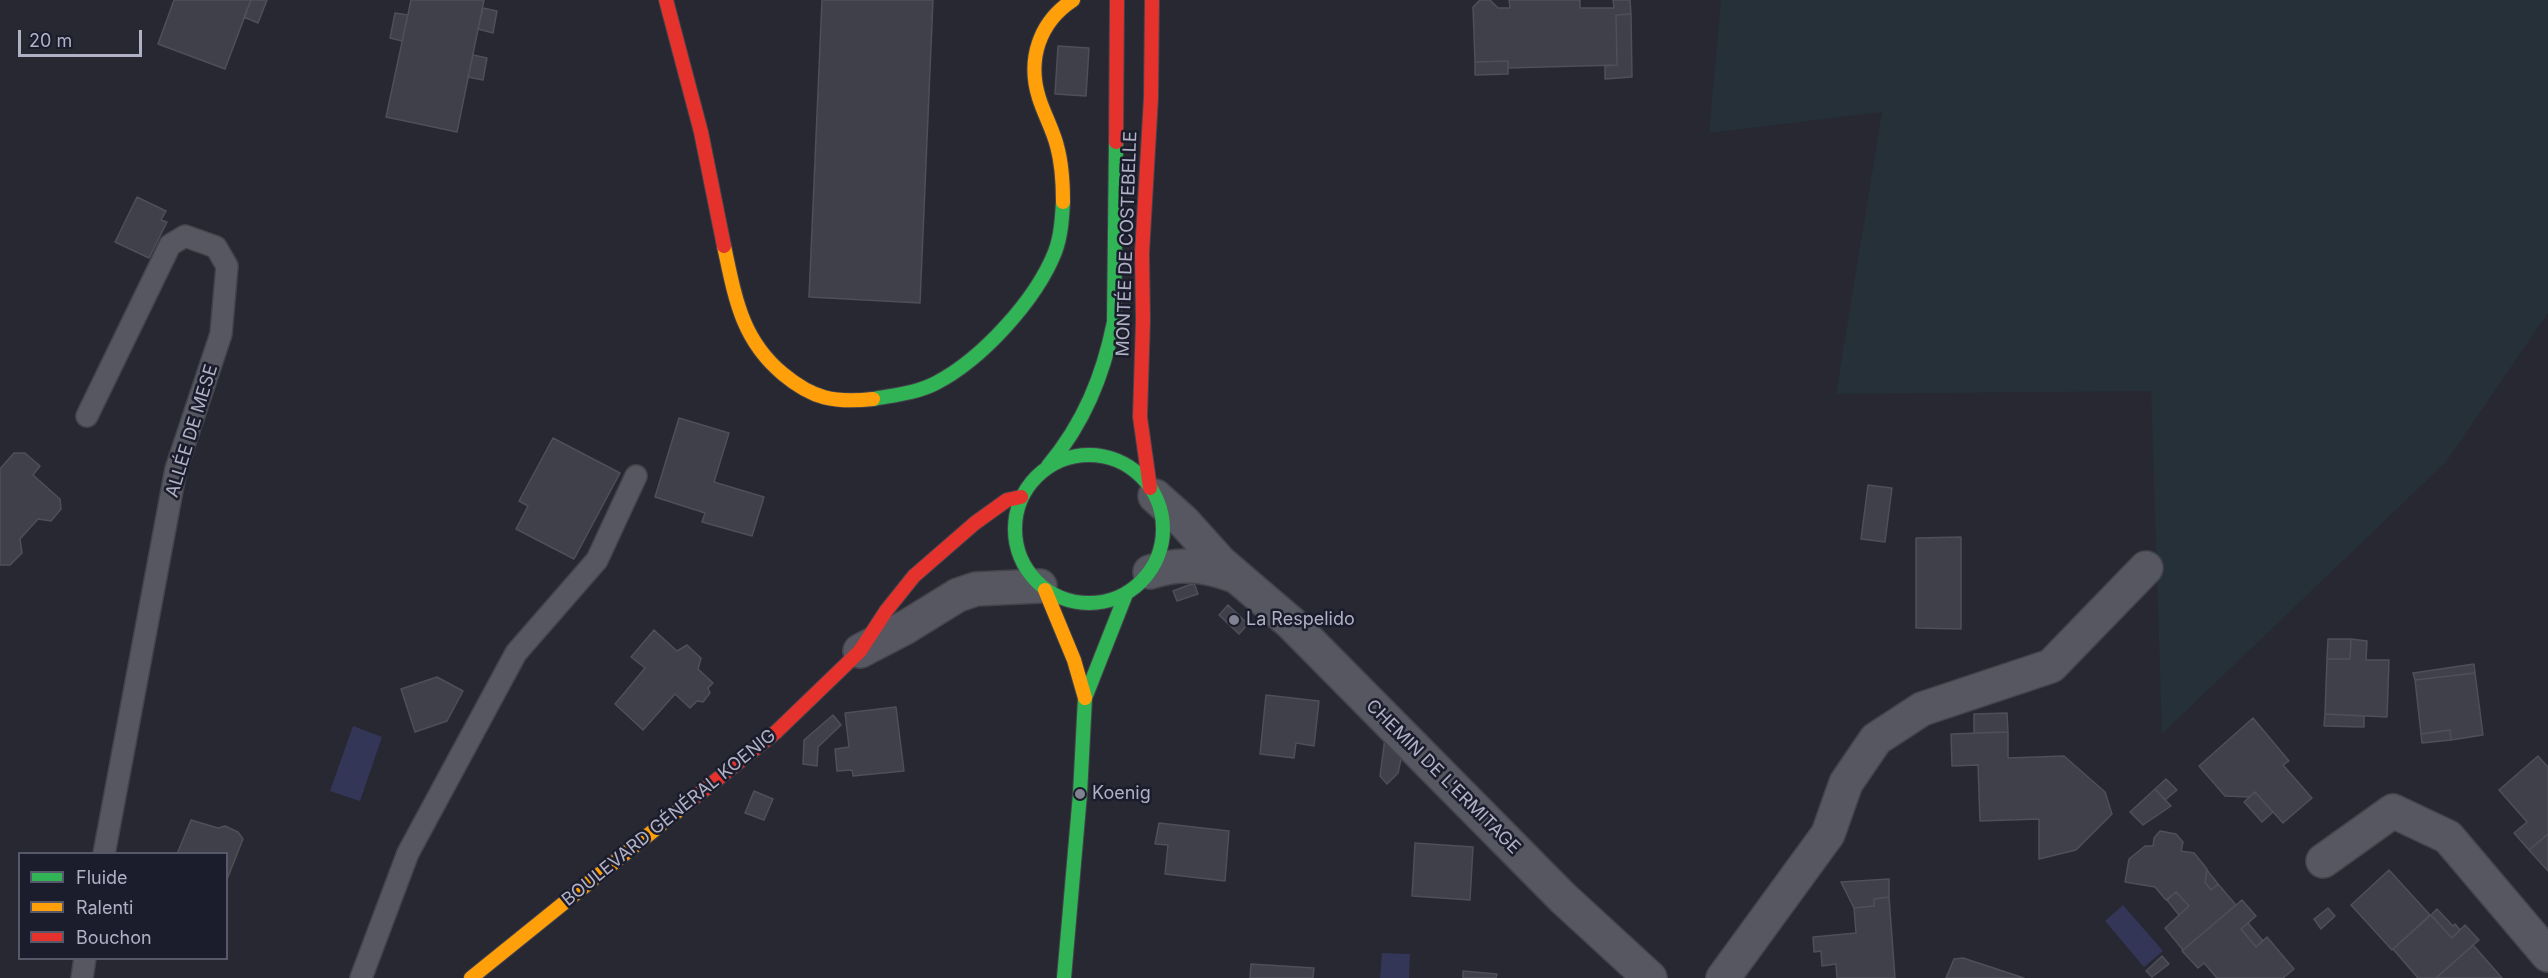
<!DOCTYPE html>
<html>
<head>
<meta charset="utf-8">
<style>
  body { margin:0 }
  #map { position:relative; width:2548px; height:978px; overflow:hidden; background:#272832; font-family:Inter,sans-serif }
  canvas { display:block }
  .legend { position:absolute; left:18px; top:852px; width:210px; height:108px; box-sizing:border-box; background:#1b1c2c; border:2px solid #575869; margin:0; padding:8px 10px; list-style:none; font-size:18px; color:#b0b1c4 }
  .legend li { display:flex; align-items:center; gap:12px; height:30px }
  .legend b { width:30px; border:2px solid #575869 }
  .scale { position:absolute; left:18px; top:30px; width:124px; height:27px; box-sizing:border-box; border:3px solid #b0b1c4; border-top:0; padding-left:8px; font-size:18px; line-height:21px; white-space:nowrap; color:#b0b1c4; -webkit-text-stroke:4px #1b1c2c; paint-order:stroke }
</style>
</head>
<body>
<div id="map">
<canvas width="2548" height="978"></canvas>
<ul class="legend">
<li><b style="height:8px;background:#30b455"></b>Fluide</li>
<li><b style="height:8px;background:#ff9f0a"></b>Ralenti</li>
<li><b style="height:8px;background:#e5322d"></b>Bouchon</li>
</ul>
<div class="scale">20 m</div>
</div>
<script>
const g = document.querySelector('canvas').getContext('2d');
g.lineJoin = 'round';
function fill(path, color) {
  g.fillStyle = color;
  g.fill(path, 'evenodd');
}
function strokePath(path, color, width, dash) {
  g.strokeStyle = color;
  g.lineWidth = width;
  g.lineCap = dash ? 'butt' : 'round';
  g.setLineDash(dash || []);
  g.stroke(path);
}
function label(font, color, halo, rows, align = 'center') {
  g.font = font + ' Inter,sans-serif';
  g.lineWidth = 5;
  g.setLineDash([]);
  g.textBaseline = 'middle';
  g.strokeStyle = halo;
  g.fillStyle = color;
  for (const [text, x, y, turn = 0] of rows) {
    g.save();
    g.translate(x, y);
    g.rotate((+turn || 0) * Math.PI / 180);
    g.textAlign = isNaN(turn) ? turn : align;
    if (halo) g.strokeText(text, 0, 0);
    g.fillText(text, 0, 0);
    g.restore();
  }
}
const green = new Path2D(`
  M1721,0h827v313l-102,149 -284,272 -11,-343 -315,3 46,-282 -173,21z`);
const water = new Path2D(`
  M353,726l29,11 -22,64 -30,-10z
  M2123,905l40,46 -19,16 -39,-46z
  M1382,953l28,1 -1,24h-29z`);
const building = new Path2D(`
  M174,0h77l-26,69 -67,-25z
  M251,0h16l-9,23 -14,-6z
  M411,0h73l-27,132 -71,-15z
  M822,0h111l-13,303 -111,-6z
  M1480,0h10l8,8h12l-1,-8h71v8h34l-1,-8h17l1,14 -15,1 1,50 -109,3v-7l-33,1 -2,-55z
  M483,8l14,3 -4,22 -15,-4z
  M395,13l13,2 -6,26 -12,-3z
  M1631,14l1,63 -27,2v-13l12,-1 -1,-50z
  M1058,46l31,2 -3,48 -31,-2z
  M473,55l14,3 -4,22 -15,-3z
  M1508,61v13l-33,1v-13z
  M137,197l29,14 -5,9 6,2 -18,36 -34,-16z
  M679,418l50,15 -15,49 50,15 -12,39 -50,-14 3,-9 -50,-16z
  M553,438l67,35 -46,86 -58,-30 12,-23 -9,-5z
  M14,453h11l15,13 -7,9 27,24 1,10 -10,12 -13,-2 -18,20 2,14 -12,12h-10v-96z
  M1868,485l24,3 -7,54 -24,-3z
  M1961,537v92l-45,-1v-90z
  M1194,583l4,11 -21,7 -4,-10z
  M1228,605l20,19 -9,10 -20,-19z
  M654,630l23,21 10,-6 14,13 -3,11 15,14 -5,5 2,5 -7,9 -6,-1 -7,7 -15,-14 -32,36 -28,-26 30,-36 -14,-11z
  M2328,639h23l-1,20h-23z
  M2351,639l16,2 -1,19h23l-2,57 -62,-3 2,-55h23z
  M2474,664l1,9 -60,7 -2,-7z
  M2475,673l8,62 -32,5 -1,-10 -29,4 -6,-54z
  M437,677l26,14 -16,30 -32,11 -14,-43z
  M1266,695l53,6 -5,45 -18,-3 -2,15 -34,-4z
  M896,707l8,64 -51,5 -1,-6 -15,1 -2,-22 14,-2 -4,-34z
  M2007,713l1,19 -34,1v-19z
  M2325,714l39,2v11l-40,-1z
  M833,715l8,10 -23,22 -1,19 -14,-2 1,-24z
  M2253,718l36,43 -6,4 29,33 -29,25 -28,-31 -6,5 -24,-1 -26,-30z
  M2450,730l1,10 -29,3 -1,-9z
  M2008,732v26l56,-2 41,36 7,22 -36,36 -37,9v-40l-59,2 -2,-56 -26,1 -1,-32z
  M1385,738l17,17 -4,18 -11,11 -7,-8z
  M2538,756l10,11v67l-19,16 -15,-17 13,-11 -28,-32z
  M2166,779l11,11 -12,10 -10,-11z
  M2155,789l16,17 -28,19 -13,-13z
  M754,791l19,8 -9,21 -19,-7z
  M2255,792l18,20 -11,10 -18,-20z
  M191,820l27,8 7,-2 13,6 5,7 -17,43v-28h-49z
  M1159,823l70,8 -4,50 -60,-7 3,-29 -13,-1z
  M2160,831l16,3 7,8 -2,9 13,2 13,16 -2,13 6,8 7,-6 18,21 -53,45 -18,-22 24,-22 -13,-14 -10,8 -11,-13 -30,-5 4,-23 16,-13h8l1,-8z
  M2548,834v37l-19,-21z
  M1415,843l58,4 -3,53 -58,-4z
  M2207,870l11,14 -7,6 -6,-8z
  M2389,870l41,45 -38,35 -41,-45z
  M1889,879v18l-15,2v7l-20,2 -13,-26z
  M2176,892l13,14 -10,9 -12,-15z
  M1889,897l6,81h-58l-1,-14 -14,2 -1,-15 -7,1 -1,-15 43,-4 -2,-25 20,-2v-7z
  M2242,900l14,16 -15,13 15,18 11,-10 27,32 -11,9h-66l-13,-15 -6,5 -16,-17z
  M2328,908l7,8 -14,13 -7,-10z
  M2437,909l16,17 2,-2 5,6 -8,8 -21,-23z
  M2431,915l21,23 13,-13 14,15 -43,38h-18l-25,-29z
  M2248,923l15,18 -7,6 -15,-18z
  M2473,945l29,33h-66z
  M2162,956l7,8 -17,13 -6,-6z
  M1963,958l61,20h-78l8,-19z
  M1251,964l63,4 -1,10h-63z
  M1463,971l34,3 -1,4h-33z`);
const lane = new Path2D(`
  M87,416l83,-171 15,-9 31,11 11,19 -6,68 -45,135 -72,385
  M82,978l3,-20
  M361,978l47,-125 108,-200 81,-93 39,-84`);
const street = new Path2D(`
  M1155,496l29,26 37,41 70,60 272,275 87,80
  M1150,572c31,-10 55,-7 85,4
  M860,651l46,-24 52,-32 18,-6 64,-3
  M2323,861l70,-50 55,26 100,118
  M1723,978l105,-144 18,-51 30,-44 46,-30 129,-43 95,-98`);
const fast = new Path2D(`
  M873,399c21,-4 44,-6 63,-16 46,-24 100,-83 119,-131 6,-16 7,-33 8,-50
  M1015 529a74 74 0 1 1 148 0a74 74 0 1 1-148 0Z
  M1048,466c36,-43 55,-90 66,-144l2,-180
  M1064,978l16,-184 5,-96 41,-104`);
const slow = new Path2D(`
  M1063,202c0,-19 -1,-38 -6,-56 -4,-16 -13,-32 -18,-48 -12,-38 0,-76 34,-98
  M724,246c11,51 17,93 59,128 30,25 51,29 90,25
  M1045,590l29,70 11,38
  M471,978l218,-176`);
const jam = new Path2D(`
  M666,0l35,132 23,114
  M1116,142l1,-142
  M1150,488l-10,-71 3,-97 -1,-67 9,-155 1,-98
  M689,802l87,-70 84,-81 26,-40 28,-35 61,-53 32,-23 14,-3`);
const markers = [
  [1234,620,6,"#808191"],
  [1080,794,6,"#808191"]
];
const streetNames = [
  ["MONTÉE DE COSTEBELLE",1127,244,-88],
  ["ALLÉE DE MESE",192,431,-73],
  ["CHEMIN DE L'ERMITAGE",1443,777,45],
  ["BOULEVARD GÉNÉRAL KOENIG",669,818,-39]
];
const poiNames = [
  ["La Respelido",1246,620],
  ["Koenig",1092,794]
];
fill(green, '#253038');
fill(water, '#343657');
fill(building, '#3f4049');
strokePath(building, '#4f4f5a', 1.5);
strokePath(lane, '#43434b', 24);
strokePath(street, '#43434b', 36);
strokePath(fast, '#43434b', 16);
strokePath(slow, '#43434b', 16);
strokePath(jam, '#43434b', 16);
strokePath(lane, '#565760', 21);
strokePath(street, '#565760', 33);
strokePath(fast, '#30b455', 14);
strokePath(slow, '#ff9f0a', 14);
strokePath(jam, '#e5322d', 14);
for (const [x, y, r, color] of markers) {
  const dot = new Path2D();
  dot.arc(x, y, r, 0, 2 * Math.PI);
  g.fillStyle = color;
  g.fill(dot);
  strokePath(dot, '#1b1c2c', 2);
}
label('18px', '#b0b1c4', '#1b1c2c', streetNames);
label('18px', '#b0b1c4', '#1b1c2c', poiNames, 'left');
</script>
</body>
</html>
